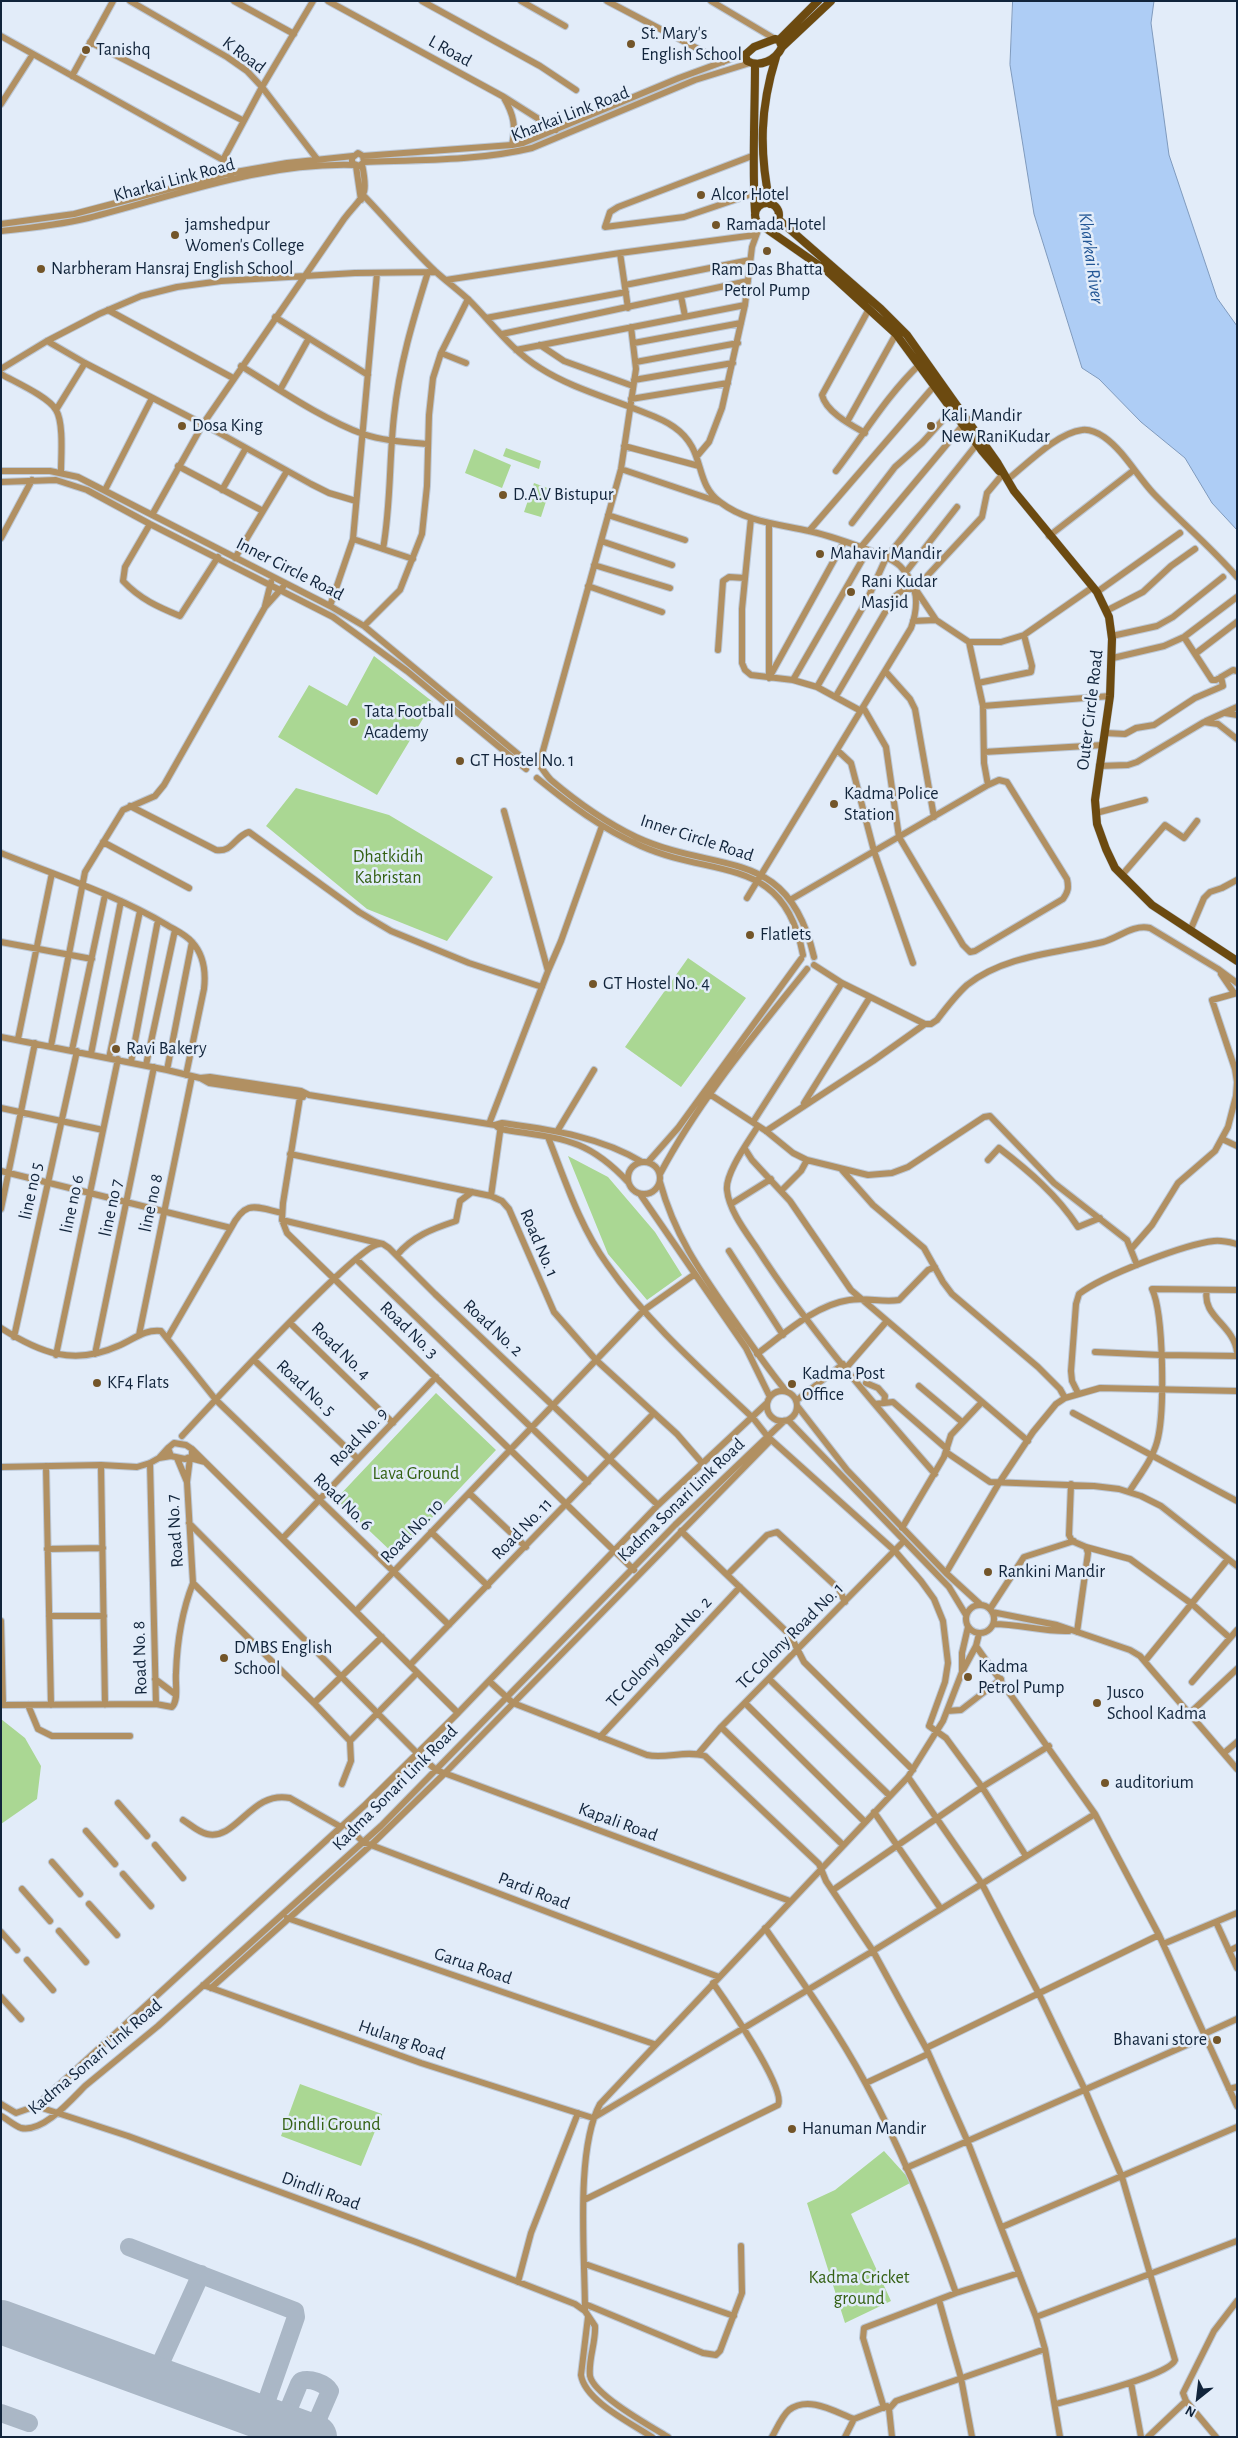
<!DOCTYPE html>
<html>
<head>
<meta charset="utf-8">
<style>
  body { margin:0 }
  #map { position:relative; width:1238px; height:2438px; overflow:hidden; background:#e2ecf9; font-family:"Alegreya Sans",sans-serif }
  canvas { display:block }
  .frame { position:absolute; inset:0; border:2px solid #11243b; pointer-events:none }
  .north { position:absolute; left:1173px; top:2373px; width:50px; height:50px; -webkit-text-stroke:4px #e2ecf9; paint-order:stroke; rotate:209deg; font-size:14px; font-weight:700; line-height:20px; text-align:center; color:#11243b }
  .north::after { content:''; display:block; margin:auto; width:18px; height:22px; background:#11243b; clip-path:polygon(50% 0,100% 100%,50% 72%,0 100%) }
</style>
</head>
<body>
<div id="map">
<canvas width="1238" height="2438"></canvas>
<div class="frame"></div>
<div class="north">N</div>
</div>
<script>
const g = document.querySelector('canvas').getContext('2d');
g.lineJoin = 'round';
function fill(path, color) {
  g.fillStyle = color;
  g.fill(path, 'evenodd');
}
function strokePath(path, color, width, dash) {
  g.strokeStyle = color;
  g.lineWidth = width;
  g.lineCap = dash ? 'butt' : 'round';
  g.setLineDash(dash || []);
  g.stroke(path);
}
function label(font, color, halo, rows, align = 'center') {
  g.font = font + ' "Alegreya Sans",sans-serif';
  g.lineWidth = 5;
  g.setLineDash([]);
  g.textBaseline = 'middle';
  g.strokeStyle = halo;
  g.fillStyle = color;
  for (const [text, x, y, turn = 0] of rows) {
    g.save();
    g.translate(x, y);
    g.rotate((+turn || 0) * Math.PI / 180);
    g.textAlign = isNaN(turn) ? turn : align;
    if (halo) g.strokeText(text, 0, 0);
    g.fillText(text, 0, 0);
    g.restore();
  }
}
const green = new Path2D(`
  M506,448l35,13 -2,8 -36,-13z
  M474,449l37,16 -9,23 -37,-15z
  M534,483l16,6 -9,28 -17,-5z
  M374,656l59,46 -56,93 -99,-58 31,-52 38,21z
  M296,788l93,27 104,62 -46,64 -80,-32 -101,-83z
  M688,958l58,40 -65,89 -56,-40z
  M568,1156l40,21 47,55 27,43 -35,25 -39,-46z
  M436,1393l60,57 -100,106 -60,-57z
  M1,1719l24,19 16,28 -4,33 -36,25z
  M300,2084l82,30 -21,52 -80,-30z
  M884,2151l28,31 -61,32 40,87 -46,22 -38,-120 28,-13z`);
const water = new Path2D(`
  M1013,1h141l-3,22 18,132 48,143 20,28v204l-25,-27 -27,-45 -44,-36 -42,-43 -17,-11 -48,-154 -24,-149z`);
const taxiway = new Path2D(`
  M129,2247l166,64 1,6 -35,100
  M145,2375l13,-6 43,-95
  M1,2413l28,10
  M282,2425l17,-41 2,-3c9,-3 24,2 29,10l-19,44`);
const runway = new Path2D(`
  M1,2322l314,115`);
const minor = new Path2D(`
  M130,1l97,56 20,14 15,16 55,72
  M234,1l60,33
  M328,1l176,96 52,33
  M422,1l118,65 36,24
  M521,1l44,25
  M607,1l116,61
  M711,1l64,38
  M1,36l222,124 8,16
  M90,42l154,79
  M72,76l41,-75
  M504,98c10,17 12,29 8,47
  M1,104l32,-50
  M363,156l149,-11 11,-2 156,-65 68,-25
  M752,156l-134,51 -8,5 -5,15 79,-10 68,-23
  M223,160l39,-73 51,-86
  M364,162l-1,-6 -5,-3 -6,5v5l7,3 5,-4c55,-2 114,-1 168,-14l163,-68 55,-17
  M356,166l5,34
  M365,197c23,24 45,50 70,74 11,10 23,19 34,29 23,23 43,51 71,68 28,18 62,28 93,40 14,6 29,10 41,19 33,23 19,55 46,75 26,20 58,22 89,29 22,5 44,13 65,21 9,4 19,7 26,14 19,19 19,40 11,62l-164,270
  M1,224l73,-10 156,-41 57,-10 66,-7
  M1,231c29,-3 58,-6 87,-13 87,-22 175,-56 267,-53
  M620,253l8,55
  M446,280l174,-27 135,-18
  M625,285l125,-25
  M681,296l4,20
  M108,310l125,68
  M275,317l93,58
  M486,318l140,-26
  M502,334l246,-53
  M47,341l38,22 118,61 108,60 18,9 27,8
  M634,343l107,-20
  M540,345l24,16 69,25
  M516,350l229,-45
  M441,353l25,10
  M636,362l102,-19
  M241,366c36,22 83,54 122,68 21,7 43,8 65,10
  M1,369l46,-28 52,-27 42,-18 36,-9 44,-6 134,-8 81,-1
  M1,374c14,8 48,23 55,36 8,13 5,47 5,62
  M634,380l99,-17
  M280,390l29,-52
  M631,399l97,-16
  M56,410l29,-47
  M847,422l49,-88
  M865,433c-14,-8 -39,-21 -43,-38l47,-86
  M624,446l75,20
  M698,455l11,-13 13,-34 23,-103 7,-58 8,-22
  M178,466l85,45
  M621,469l98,33
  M1,471h49l28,6 252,129 34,20 166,138
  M836,471c27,-35 51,-76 84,-107
  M1007,480c20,-16 50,-47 75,-50 7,-1 16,3 22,7 20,14 33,39 50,57 27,28 57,53 83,83
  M1,482l55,-2 31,10 63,34 183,93 74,54 119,98
  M105,490l47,-92
  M222,490l24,-42
  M152,515l51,-91 141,-205c19,-25 25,-20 18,-55
  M608,515l77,25
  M751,518l-9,91v54l3,7 6,5 42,5 24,7 44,24
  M852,523l43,-56 27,-24 30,-33
  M150,524l-25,43 -2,14c17,18 35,26 57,35l38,-59
  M769,524v151
  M809,531l126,-146
  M1049,536l85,-66
  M1,538l31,-58
  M353,539l60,20
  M601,541l71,24
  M861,547l102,-122
  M383,549c8,-44 6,-88 11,-133 5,-50 19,-96 34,-144
  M235,558l52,-87
  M594,565l76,23
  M906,572l51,-65
  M588,586l74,26
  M916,590l20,30
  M1097,592l83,-59
  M265,606l6,-24
  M330,606l23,-67 24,-266
  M1106,611l37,-19 28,-26 24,-17
  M913,621l23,-1 33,22h32l23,-7 69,-48
  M364,626l36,-36 22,-56 5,-48 2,-71 4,-37 8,-25 27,-54
  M1112,636l45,-10 16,-9 50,-40
  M1184,637l28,43h4l17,-10 4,1
  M718,650l5,-69 6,-4 16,1
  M1195,654l42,-32
  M1113,658l51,-12 20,-9 53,-40
  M885,671l25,28 5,10 19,108
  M769,678l75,-136
  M793,680l75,-130
  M978,683l53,-11 1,-6 -8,-31
  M817,687l50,-87 19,-42 91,-114
  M836,696l58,-99 10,-8h11l67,-72 5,-24 15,-18
  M983,706l127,-10
  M863,707l23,40 13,90 64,108 7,7 5,-1 88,-52c5,-7 6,-11 4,-20l-60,-97 -8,-2 -11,5
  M1225,713l12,2
  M1206,721l31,-14
  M1105,733l20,1 11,-6 18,-3 41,-27 28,-12 -2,-9
  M837,750l14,13 23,88 39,112
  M984,752l119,-7
  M537,763c5,4 8,11 14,17 26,22 54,42 85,57 82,38 152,7 178,120
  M539,765l82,-296 15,-100 -5,-42
  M1099,766l29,-1 9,-3 67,-40 14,2 19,15
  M537,778c32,26 65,51 104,68 75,33 143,8 162,109
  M130,806l86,44c16,3 19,-14 33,-18l110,80 32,19 78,32 73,24
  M1096,813l49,-13
  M103,842l86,46
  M1,853c56,23 114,41 166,72 8,5 18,9 25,17 12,13 14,30 12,47l-18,86
  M1122,875l43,-50 19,13 13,-17
  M790,900l198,-115 -4,-22 -1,-57 -14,-64
  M1190,931l14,-33 6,-6 12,-4 15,-8
  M1,942l91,17
  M814,965l28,18 83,41h6l6,-4c9,-12 19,-25 30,-35 38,-30 91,-32 136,-43 15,-4 30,-18 47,-14l68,41 19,14
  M548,971l13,-30 41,-115
  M1221,974l13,19
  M1,1037l166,33 33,8 9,5 94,14
  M18,1039l34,-166
  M51,1046l34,-174 38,-62 32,-14 9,-11 101,-178 18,-20
  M72,1050l33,-155
  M91,1054l30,-153
  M109,1058l31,-147
  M131,1062l27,-142
  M146,1065l29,-135
  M167,1070l25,-128
  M200,1078l10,-1 91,14 8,4 186,30 5,4c59,10 85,7 128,53
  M301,1091l-18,112 -1,17 5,13 347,337
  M711,1095l55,36 27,22 14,7 61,15 24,-2 16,-6 76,-50 6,-1 64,67 73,57 10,25
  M804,1103l66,-106
  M1,1108l102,22
  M753,1122l89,-139
  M489,1124l59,-153 -44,-160
  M495,1125l7,-2c49,7 97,13 140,39
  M758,1126c-9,15 -33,47 -31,64 2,20 18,41 29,57 52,81 116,155 179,227
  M558,1130l36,-60
  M766,1131l107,-70 52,-37
  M548,1137c17,43 32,90 59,127 40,58 95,106 146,154l15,19 127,114 26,30 13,18 9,22 5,42 -3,19 -16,44 17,12 36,49 44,69
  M1222,1139l15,7
  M745,1149l7,11 38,41 61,89 177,151
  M290,1154l201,42 11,5 7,8 45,103 42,48 81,74 26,30
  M988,1160l11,-12c30,23 58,47 79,79l22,-9
  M628 1178a16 16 0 1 1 32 0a16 16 0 1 1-32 0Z
  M648,1162l30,-34 123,-169
  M842,1170l31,35 51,43 19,34 9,12 86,73 22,22 5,9
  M1,1171l230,57 -63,109
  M660,1174c39,-74 95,-140 147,-205
  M660,1182c15,55 42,92 74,138 17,24 33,48 52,71
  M782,1190l19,-19 6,-11
  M640,1194l106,154 24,49
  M491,1196l10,-71
  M731,1204l40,-25
  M1,1209l34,-166
  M282,1220l101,24 6,4 46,46 223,211
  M231,1228c15,-29 24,-21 51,-15
  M1132,1248l20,-23 26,-42 37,-32 13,-24 8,-31 1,-14 -2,-13 -23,-69 25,-7
  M729,1251l54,84
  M397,1255c16,-19 35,-26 59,-34l4,-20 12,-9
  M356,1259l232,223
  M1207,1290c-6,26 27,35 30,62
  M290,1323l103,100
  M1,1328c39,25 73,38 117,18 15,-6 26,-17 43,-15l55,69 233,225
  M139,1335l53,-259
  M14,1337l63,-286
  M1095,1352l66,3 76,1
  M95,1354l59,-287
  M757,1354c27,-20 58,-49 92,-54 17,-3 34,3 50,0l29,-30 7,-3
  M56,1355l62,-296
  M254,1360l104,99
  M846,1368l40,-46
  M866,1383l12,5 7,8 -1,7
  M919,1386l43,36
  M767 1406a15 15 0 1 1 30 0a15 15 0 1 1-30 0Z
  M1078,1393l-6,-12 -1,-10 5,-67 3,-10c23,-18 106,-50 135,-53 8,-1 15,1 23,3
  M797,1400l46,-36
  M875,1404l18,-2 54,47
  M798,1407l49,63 99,103 35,32
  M1073,1413l164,88
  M788,1420l161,167 17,28
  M182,1436c24,-26 176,-191 197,-192
  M174,1443l12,2 6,4v7l-7,3 -14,-3 -3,-8z
  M168,1448l-9,10 12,-2
  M192,1449l266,264
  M946,1452l44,30 104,4 25,3 22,7 20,10 76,60
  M177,1458l10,24 3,-24 15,4
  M101,1465l4,240
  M46,1466l5,239
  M1,1467l100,-2 36,2 13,-4 9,-5
  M187,1482l6,101 121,120 68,-66
  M1071,1484l-2,51 3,6 14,6 2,6 -11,79
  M1129,1492c10,-16 23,-32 28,-50 8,-28 7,-128 -5,-153l85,1
  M469,1493l57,54
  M189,1523l228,230 19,17 354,131
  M902,1528l42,-71 7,-22 31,-33
  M681,1531l109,104 14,27 109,108
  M431,1532l57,54
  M283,1538l153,-161
  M1086,1547l44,12 62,45 38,34
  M47,1549l56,-1
  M946,1573l53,-90 34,-51 23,-28 9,-6 35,-10 137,3
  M727,1575l40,-40 10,-3 62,57 6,13
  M966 1619a14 14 0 1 1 28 0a14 14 0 1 1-28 0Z
  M990,1609l34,-52 50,-16
  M356,1611l288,-301 51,-36
  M992,1612l65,13 73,25 10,6 11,13 86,100
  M49,1616h55
  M1,1621l2,84 153,-1 -6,-241
  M994,1624c25,0 50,8 75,7
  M976,1646l119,168 64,121 78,171
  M1145,1661l83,-102
  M410,1665l244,-252
  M962,1671v-18l6,-26
  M155,1679l20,15
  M769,1679l121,117
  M489,1681l24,22 134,52c19,4 39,-5 58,1l114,108 7,17 47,70 53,97 41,92 69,177 9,32 15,88
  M1192,1682l45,-52
  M314,1703l36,38 1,20 -9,23
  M745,1703l120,119
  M156,1704l16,3c7,-7 3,-24 4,-34 1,-30 6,-62 17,-90
  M28,1705l10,24 14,7h78
  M947,1711l14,-1 40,-31
  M1190,1713l47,-44
  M721,1727l122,118
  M600,1737l140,-150
  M350,1741l67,-68
  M1224,1753l13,-11
  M698,1754l23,-27 183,-186
  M908,1777l74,107 57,110 46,96 37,87 53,183c-6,16 -99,38 -119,44
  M118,1803l29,33
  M874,1812l67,97
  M183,1820c8,5 15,12 24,14 30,7 44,-44 83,-36l51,29
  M345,1824l18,18 356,135
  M86,1831l29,33
  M155,1845l28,33
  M52,1862l28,32
  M123,1874l28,32
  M22,1889l28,32
  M833,1890l149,-103 67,-41
  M89,1904l28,31
  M287,1918l367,126
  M1216,1922l21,46
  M765,1928c35,50 72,102 101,156 36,67 65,138 90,209
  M59,1931l27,31
  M1,1932l16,18
  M1163,1944l74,-31
  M1229,1951l8,-4
  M27,1960l26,30
  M203,1985l218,78 172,55 280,-167 222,-137
  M211,1988l160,-143 73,-71 327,-334
  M1,1997l20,22
  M1204,2034l33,-15
  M926,2048l233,-113
  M866,2083l62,-29
  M1229,2089l8,-2
  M1,2104l15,9 20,-7 329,-301 93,-92 200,-208 109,-102
  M36,2106l92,30 288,106 159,62 10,7 10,15c1,16 -7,34 -5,50 4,19 60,50 78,61
  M1,2116c6,3 14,10 20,12 22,5 50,-28 64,-42l73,-60 223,-200 294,-301 109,-104
  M906,2168l299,-131
  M584,2200l194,-95c9,-16 -53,-105 -65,-122
  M1002,2227l235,-100
  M585,2264l149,52
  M518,2282l13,-49 47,-120
  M939,2300l22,78 11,59
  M585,2304l118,49 13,2 4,-4 22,-58 -1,-47
  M585,2311c0,-55 -10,-161 15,-207l308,-327 35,-56 19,-49 14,-26 3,-12
  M588,2317l-7,58c4,26 50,48 71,62
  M1036,2317l201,-76
  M1131,2383l10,54
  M884,2408l-21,-70 1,-10 92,-35 63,-20
  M772,2437c5,-9 10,-21 17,-27 20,-15 46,2 65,9l33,-13
  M845,2437l9,-18
  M892,2437l-3,-28 7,-8 149,-52
  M1148,2437l38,-36
  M1216,2437l-30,-36 -3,-8 31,-62 23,-30`);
const major = new Path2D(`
  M775,39l4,1 3,7c-6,13 -22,21 -35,14l-2,-6 9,-8z
  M779,40l39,-39
  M782,47l49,-46
  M755,64c0,50 -3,99 0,148
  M755 215a12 12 0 1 1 24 0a12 12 0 1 1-24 0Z
  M770,204c-11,-53 -10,-96 6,-147
  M778,219l103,90 26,26 90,127 17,29 83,101 12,25 3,22 -2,57 -15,104 2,24 9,25 9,19 37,37 85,56
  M764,227l63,44 69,63 86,117 17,20`);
const markers = [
  [631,44,5,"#735529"],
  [86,50,5,"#735529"],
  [701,195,5,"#735529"],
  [716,225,5,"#735529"],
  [175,235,5,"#735529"],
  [767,251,5,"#735529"],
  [41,269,5,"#735529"],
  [182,426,5,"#735529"],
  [931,426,5,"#735529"],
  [503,495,5,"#735529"],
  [820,554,5,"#735529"],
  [851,592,5,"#735529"],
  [354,722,5,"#735529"],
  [460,761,5,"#735529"],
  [834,804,5,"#735529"],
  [750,935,5,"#735529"],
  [593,984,5,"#735529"],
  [116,1049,5,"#735529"],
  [97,1383,5,"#735529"],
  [792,1384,5,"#735529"],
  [988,1572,5,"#735529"],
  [224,1658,5,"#735529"],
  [968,1677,5,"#735529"],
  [1097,1703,5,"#735529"],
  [1105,1783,5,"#735529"],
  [1217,2040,5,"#735529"],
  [792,2129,5,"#735529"]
];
const poiNames = [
  ["St. Mary's",641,34],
  ["English School",641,55],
  ["Tanishq",96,50],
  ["Alcor Hotel",711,195],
  ["jamshedpur",185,225],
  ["Women's College",185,246],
  ["Ramada Hotel",726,225],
  ["Narbheram Hansraj English School",51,269],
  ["Ram Das Bhatta",767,270,"center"],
  ["Petrol Pump",767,291,"center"],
  ["Kali Mandir",941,416],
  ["New RaniKudar",941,437],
  ["Dosa King",192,426],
  ["D.A.V Bistupur",513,495],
  ["Mahavir Mandir",830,554],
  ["Rani Kudar",861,582],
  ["Masjid",861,603],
  ["Tata Football",364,712],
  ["Academy",364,733],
  ["GT Hostel No. 1",470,761],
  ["Kadma Police",844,794],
  ["Station",844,815],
  ["Flatlets",760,935],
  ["GT Hostel No. 4",603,984],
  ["Ravi Bakery",126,1049],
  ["Kadma Post",802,1374],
  ["Office",802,1395],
  ["KF4 Flats",107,1383],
  ["Rankini Mandir",998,1572],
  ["DMBS English",234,1648],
  ["School",234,1669],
  ["Kadma",978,1667],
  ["Petrol Pump",978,1688],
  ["Jusco",1107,1693],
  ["School Kadma",1107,1714],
  ["auditorium",1115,1783],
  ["Bhavani store",1207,2040,"right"],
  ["Hanuman Mandir",802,2129]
];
const streetNames = [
  ["L Road",450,51,29],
  ["K Road",244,55,37],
  ["Kharkai Link Road",570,114,-21],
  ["Kharkai Link Road",174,180,-15],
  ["Inner Circle Road",290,569,27],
  ["Outer Circle Road",1090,710,-83],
  ["Inner Circle Road",697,838,18],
  ["line no 5",31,1191,-78],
  ["line no 8",151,1203,-78],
  ["line no 6",72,1204,-78],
  ["line no 7",111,1208,-78],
  ["Road No. 1",539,1243,67],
  ["Road No. 2",493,1328,43],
  ["Road No. 3",409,1330,44],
  ["Road No. 4",341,1351,44],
  ["Road No. 5",306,1388,43],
  ["Road No. 9",359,1437,-46],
  ["Kadma Sonari Link Road",681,1500,-44],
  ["Road No. 6",343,1502,44],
  ["Road No. 11",522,1529,-46],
  ["Road No. 7",175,1531,-94],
  ["Road No. 10",412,1531,-46],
  ["TC Colony Road No. 1",790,1636,-45],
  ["TC Colony Road No. 2",659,1652,-47],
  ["Road No. 8",140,1658,-92],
  ["Kadma Sonari Link Road",395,1788,-45],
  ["Kapali Road",618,1822,20],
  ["Pardi Road",534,1891,21],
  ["Garua Road",473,1966,19],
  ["Hulang Road",402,2040,19],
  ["Kadma Sonari Link Road",95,2057,-40],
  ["Dindli Road",321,2191,20]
];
const parkNames = [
  ["Dhatkidih",388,857],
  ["Kabristan",388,878],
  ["Lava Ground",416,1474],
  ["Dindli Ground",331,2125],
  ["Kadma Cricket",859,2278],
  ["ground",859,2299]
];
const waterNames = [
  ["Kharkai River",1091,258,82]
];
fill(green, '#aad793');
fill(water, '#aecdf5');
strokePath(water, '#7f9abd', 1);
strokePath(taxiway, '#aab7c6', 18);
strokePath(runway, '#aab7c6', 44);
strokePath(minor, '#bcc8d7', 8);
strokePath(major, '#bcc8d7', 9);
strokePath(minor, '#b19062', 6);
strokePath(major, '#6c4a10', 8);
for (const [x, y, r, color] of markers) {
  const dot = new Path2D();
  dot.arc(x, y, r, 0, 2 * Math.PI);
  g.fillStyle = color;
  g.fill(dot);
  strokePath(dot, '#e2ecf9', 2);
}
label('18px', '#11243b', '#e2ecf9', poiNames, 'left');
label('18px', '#11243b', '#e2ecf9', streetNames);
label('18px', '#336013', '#e2ecf9', parkNames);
label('italic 19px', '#245796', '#e2ecf9', waterNames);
</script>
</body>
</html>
